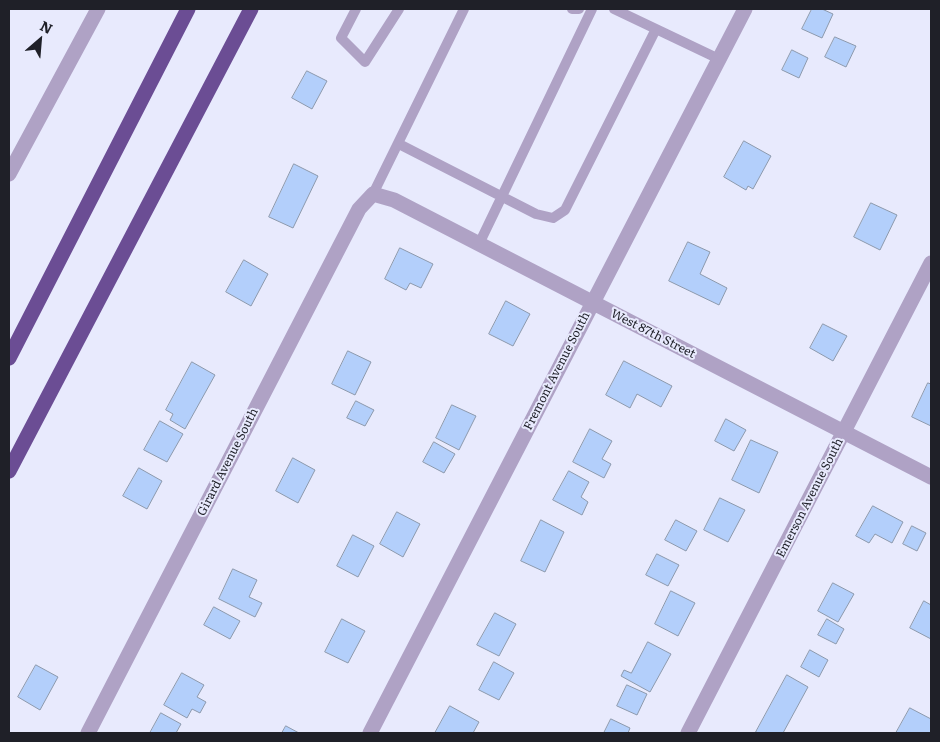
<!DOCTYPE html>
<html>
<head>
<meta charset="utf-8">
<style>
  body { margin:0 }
  #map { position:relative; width:940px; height:742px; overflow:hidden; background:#e8eafd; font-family:Literata,serif }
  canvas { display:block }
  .frame { position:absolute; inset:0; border:10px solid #1f2028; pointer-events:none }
  .north { position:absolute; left:15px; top:15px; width:50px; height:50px; -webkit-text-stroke:4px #e8eafd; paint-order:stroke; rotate:27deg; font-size:14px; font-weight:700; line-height:20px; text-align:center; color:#1f2028 }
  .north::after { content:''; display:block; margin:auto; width:18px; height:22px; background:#1f2028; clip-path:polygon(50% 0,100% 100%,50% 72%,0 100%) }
</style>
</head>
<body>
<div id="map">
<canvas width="940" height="742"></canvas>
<div class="frame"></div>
<div class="north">N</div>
</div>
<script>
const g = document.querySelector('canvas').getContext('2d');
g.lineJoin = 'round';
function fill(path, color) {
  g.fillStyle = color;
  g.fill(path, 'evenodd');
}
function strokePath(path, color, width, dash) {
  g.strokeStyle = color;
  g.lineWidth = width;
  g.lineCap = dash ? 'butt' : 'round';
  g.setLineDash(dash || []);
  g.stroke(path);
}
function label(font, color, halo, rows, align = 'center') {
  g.font = font + ' Literata,serif';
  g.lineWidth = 4;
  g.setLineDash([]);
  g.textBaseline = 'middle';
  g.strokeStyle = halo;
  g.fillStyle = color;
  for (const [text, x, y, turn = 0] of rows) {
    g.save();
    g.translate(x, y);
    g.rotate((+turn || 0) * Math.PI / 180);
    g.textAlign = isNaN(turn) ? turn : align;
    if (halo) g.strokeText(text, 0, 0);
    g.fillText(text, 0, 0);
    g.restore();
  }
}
const building = new Path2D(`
  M812,9h10l11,5 -11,24 -20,-9z
  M835,37l21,9 -10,21 -21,-10z
  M792,50l16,8 -9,20 -17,-8z
  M307,71l20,10 -15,28 -20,-11z
  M744,141l27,15 -18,33 -5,-3 -2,4 -22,-13z
  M294,164l24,12 -25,52 -24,-11z
  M871,203l26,12 -17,35 -26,-13z
  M688,242l22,10 -10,22 27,14 -8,17 -50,-24z
  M400,248l33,16 -12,24 -11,-5 -4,7 -21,-11z
  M244,260l24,14 -17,32 -25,-14z
  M506,301l24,13 -17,32 -24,-12z
  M823,324l24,12 -14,25 -23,-13z
  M348,351l23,11 -16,33 -23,-11z
  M624,361l48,25 -11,21 -24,-13 -7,14 -24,-13z
  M192,362l23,13 -30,54 -15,-9 3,-6 -7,-4z
  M928,383l3,1v42l-19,-9z
  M356,401l18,9 -9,16 -18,-8z
  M452,405l24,11 -17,34 -23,-12z
  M726,419l20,11 -12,21 -19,-10z
  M160,421l23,13 -16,28 -23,-12z
  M590,429l22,12 -10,18 9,5 -7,14 -31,-16z
  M751,440l27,12 -19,41 -27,-13z
  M434,442l21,12 -11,19 -21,-11z
  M293,458l22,12 -17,33 -22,-12z
  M139,468l23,13 -15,28 -24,-13z
  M569,471l20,11 -8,15 7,5 -6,13 -29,-15z
  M720,498l25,12 -17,32 -24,-12z
  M873,506l30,16 -11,21 -17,-9 -6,9 -13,-7z
  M397,512l23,12 -17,33 -23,-13z
  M541,520l23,12 -19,40 -24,-11z
  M676,520l21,11 -11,20 -21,-11z
  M912,526l14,7 -9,18 -14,-7z
  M353,535l21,11 -16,31 -21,-11z
  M657,554l22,11 -11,21 -22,-11z
  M233,569l24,11 -8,17 13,6 -7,14 -36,-18z
  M833,583l21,11 -16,28 -20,-11z
  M671,591l24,12 -17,33 -23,-12z
  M924,601l7,4v34l-21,-11z
  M214,607l26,14 -10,18 -26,-14z
  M495,613l21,11 -17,32 -22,-11z
  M342,619l23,12 -17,32 -23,-11z
  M827,619l17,10 -8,15 -18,-9z
  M648,642l23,12 -21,38 -29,-16 3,-6 7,3z
  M810,650l18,10 -9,17 -18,-10z
  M494,662l20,11 -15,27 -20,-10z
  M36,665l22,12 -18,33 -22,-13z
  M182,673l22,12 -7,12 9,5 -6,11 -8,-4 -5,9 -23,-13z
  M787,675l21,12 -25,46h-24l-3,-1z
  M627,685l20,9 -10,21 -20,-9z
  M450,706l29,16 -6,11h-38z
  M910,708l21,11v14h-35z
  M161,713l20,11 -5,9h-26z
  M611,719l19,9 -2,5h-24z
  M286,726l13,7h-17z`);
const service = new Path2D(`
  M356,9l-15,29 24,24 34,-53
  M572,9h7
  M614,9l105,50
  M399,144l137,70 17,4 12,-8 91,-181
  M373,194l91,-185
  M479,244l113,-235`);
const minor = new Path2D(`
  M9,174l89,-165
  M88,733l271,-524 14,-15 21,6 537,277
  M370,733l375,-724
  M688,733l243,-470`);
const motorway = new Path2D(`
  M9,358l179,-349
  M9,471l242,-462`);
const streetNames = [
  ["West 87th Street",653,334,27],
  ["Fremont Avenue South",557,371,-63],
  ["Girard Avenue South",228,462,-63],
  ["Emerson Avenue South",810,498,-63]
];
fill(building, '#b3cffb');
strokePath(building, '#8c99ac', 1);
strokePath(service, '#afa2c5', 10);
strokePath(minor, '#afa2c5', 15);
strokePath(motorway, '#6b4d94', 15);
label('12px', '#1f2028', '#e8eafd', streetNames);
</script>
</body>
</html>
